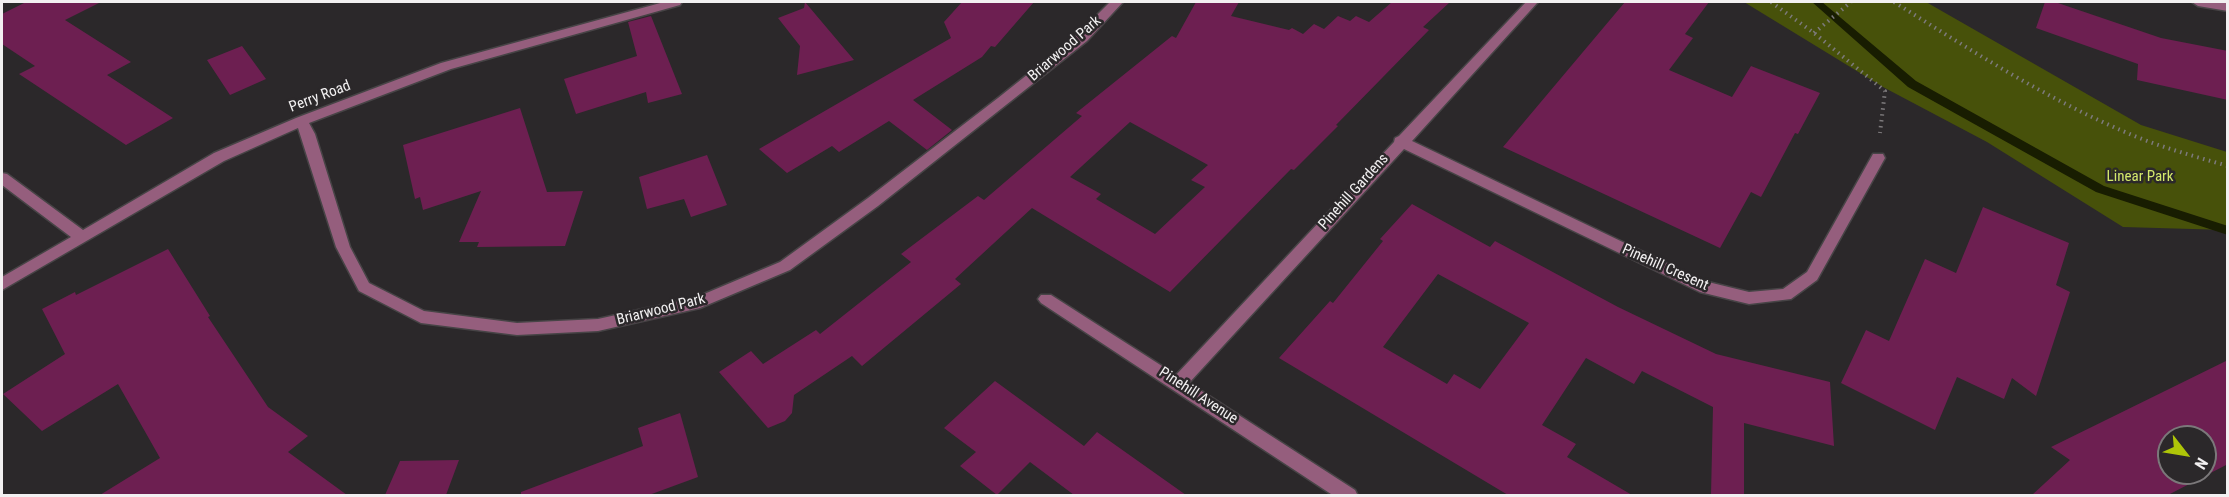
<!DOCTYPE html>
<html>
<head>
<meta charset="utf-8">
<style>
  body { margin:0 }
  #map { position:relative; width:2229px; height:497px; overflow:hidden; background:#2b282a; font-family:"Roboto Condensed",sans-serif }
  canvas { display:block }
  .frame { position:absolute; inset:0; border:3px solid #f2f0f1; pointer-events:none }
  .north { position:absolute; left:2157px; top:425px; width:60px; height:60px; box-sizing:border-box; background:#2b282a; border:2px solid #7b787a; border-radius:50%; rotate:121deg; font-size:16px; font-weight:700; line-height:24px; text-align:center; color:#f2f0f1 }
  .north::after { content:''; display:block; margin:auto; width:21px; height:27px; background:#aec508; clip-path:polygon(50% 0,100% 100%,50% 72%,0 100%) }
</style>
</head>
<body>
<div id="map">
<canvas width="2229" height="497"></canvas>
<div class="frame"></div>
<div class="north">N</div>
</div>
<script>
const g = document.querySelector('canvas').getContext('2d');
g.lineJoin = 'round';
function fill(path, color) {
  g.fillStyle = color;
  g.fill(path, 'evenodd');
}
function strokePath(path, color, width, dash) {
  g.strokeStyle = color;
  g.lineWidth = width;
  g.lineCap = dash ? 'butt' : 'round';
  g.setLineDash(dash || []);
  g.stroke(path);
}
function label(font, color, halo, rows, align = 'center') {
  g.font = font + ' "Roboto Condensed",sans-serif';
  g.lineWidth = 5;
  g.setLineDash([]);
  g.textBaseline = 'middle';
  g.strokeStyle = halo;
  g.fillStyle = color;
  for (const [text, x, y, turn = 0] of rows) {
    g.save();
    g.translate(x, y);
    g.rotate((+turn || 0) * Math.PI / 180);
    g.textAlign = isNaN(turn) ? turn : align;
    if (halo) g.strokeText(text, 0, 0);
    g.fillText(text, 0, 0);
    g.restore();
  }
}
const green = new Path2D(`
  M1744,2h182l215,123 86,27v78l-104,-3 -136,-85 -104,-55z`);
const stream = new Path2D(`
  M1812,2h10l94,79 188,105 124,40v9l-132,-43 -188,-105z`);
const building = new Path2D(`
  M26,2h75l-36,18 66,42 -24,13 66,43 -47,27 -107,-71 16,-8 -33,-22v-30z
  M805,2l49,58 -57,15 3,-29 -22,-28 26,-10z
  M962,2h72l-39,45 -4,-1 -9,11 -69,43 39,30 -25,20 -38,-29 -50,31 -7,-6 -45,27 -28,-24 192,-111 -7,-16z
  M1196,2h43l-8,14 58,14 3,-2 11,6 11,-10 10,5 14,-13 12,5 6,-5 13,6 23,-20h58l-27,25 6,3 -93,95 2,1 -44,44 -3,-1 -121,123 -138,-84 -77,71 6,5 -99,82 -10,-10 -58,39 -2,18 -7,8 -17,7 -49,-56 32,-21 12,13 53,-34 4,4 91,-72 -10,-8 77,-58 6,4 98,-84 -6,-3 96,-77 4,2zM1130,122l78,43 -17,15 14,7 -50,47 -59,-35 5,-5 -31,-17z
  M1625,2h84l-24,32 8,4 -24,32 63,27 19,-31 69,27 -22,41 -3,-1 -34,64 -10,-5 -31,56 -217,-101z
  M2045,2h10l106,36 67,13v49l-91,-20 1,-16 -102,-36z
  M651,16l31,78 -34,9 -2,-11 -70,22 -12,-35 73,-23 -9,-34z
  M242,46l24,33 -36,16 -23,-35z
  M520,108l27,84 36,-1 -18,55 -88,1 2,-5h-20l22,-51 -58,19 -3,-13 -5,2 -12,-54z
  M707,155l20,50 -36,12 -7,-18 -37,10 -8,-32z
  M1412,204l78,43 5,-6 123,66 98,47 114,28 4,64 -90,-23v72h-33l2,-88 -71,-36 -8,13 -48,-26 -44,67 34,19 -9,13 65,38h-124l-229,-137 51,-57 3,2 50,-62 -3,-2zM1438,274l91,49 -49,66 -26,-15 -7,10 -64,-37z
  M1983,207l86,36 -13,42 14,7 -34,104 -24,-18 -8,21 -47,-22 -22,53 -94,-47 25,-53 23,11 36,-82 31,14z
  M168,249l42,67 -2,1 60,90 40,29 -20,16 59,43h-247l60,-37 -42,-74 -76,47 -39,-37 62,-40 -23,-45 33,-17 1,3z
  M2228,360v104l-60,31h-136l38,-35 -19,-13zM2169,437h36v36h-36z
  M995,381l89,65 13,-14 89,63h-112l-44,-33 -33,33 -37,-29 16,-14 -32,-24z
  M680,413l18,64 -49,18h-128v-3l122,-46 -5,-18z
  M459,460l-13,35h-61l15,-34z`);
const path = new Path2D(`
  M1771,2l43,31 71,58 -5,42
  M1894,2c78,49 157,100 243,135 30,12 60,20 91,29
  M1814,33l37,-31`);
const minor = new Path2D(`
  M664,2h18l-2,3 -229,64 -142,54 6,11 35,113 19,36 55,28 93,12 81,-4 99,-22 83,-35 88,-64 130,-100 79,-63 33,-33h13l-36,39 -209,165 -88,64 -90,38 -102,23 -81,4 -96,-12 -62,-32 -23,-44 -38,-119 -74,33 -222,129v-13l69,-40 -69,-52v-12l5,1 76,56 131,-77 82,-35 145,-55z
  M1526,2h12l-126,139 292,140 45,11 34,-3 24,-17 66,-118h10l2,4 -68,122 -26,19 -42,5 -49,-12 -296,-143 -215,234 166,107 3,6h-24l-293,-193 -3,-4 3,-4h10l125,80 218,-233 1,-4 4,-2z
  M2192,2l36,1v8l-30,-5z`);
const streetNames = [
  ["Briarwood Park",1065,49,-41],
  ["Perry Road",320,97,-21],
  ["Pinehill Gardens",1354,192,-48],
  ["Pinehill Cresent",1665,268,24],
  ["Briarwood Park",661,310,-14],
  ["Pinehill Avenue",1198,396,33]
];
const parkNames = [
  ["Linear Park",2140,177]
];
fill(green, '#47510a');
fill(stream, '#181d01');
fill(building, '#6d1f51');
strokePath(minor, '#474446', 3);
strokePath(path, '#7d7a7c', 4, [1.5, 4.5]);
fill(minor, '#955e7d');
label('15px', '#f2f0f1', '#2b282a', streetNames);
label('15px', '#d3e86b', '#2b282a', parkNames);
</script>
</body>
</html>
